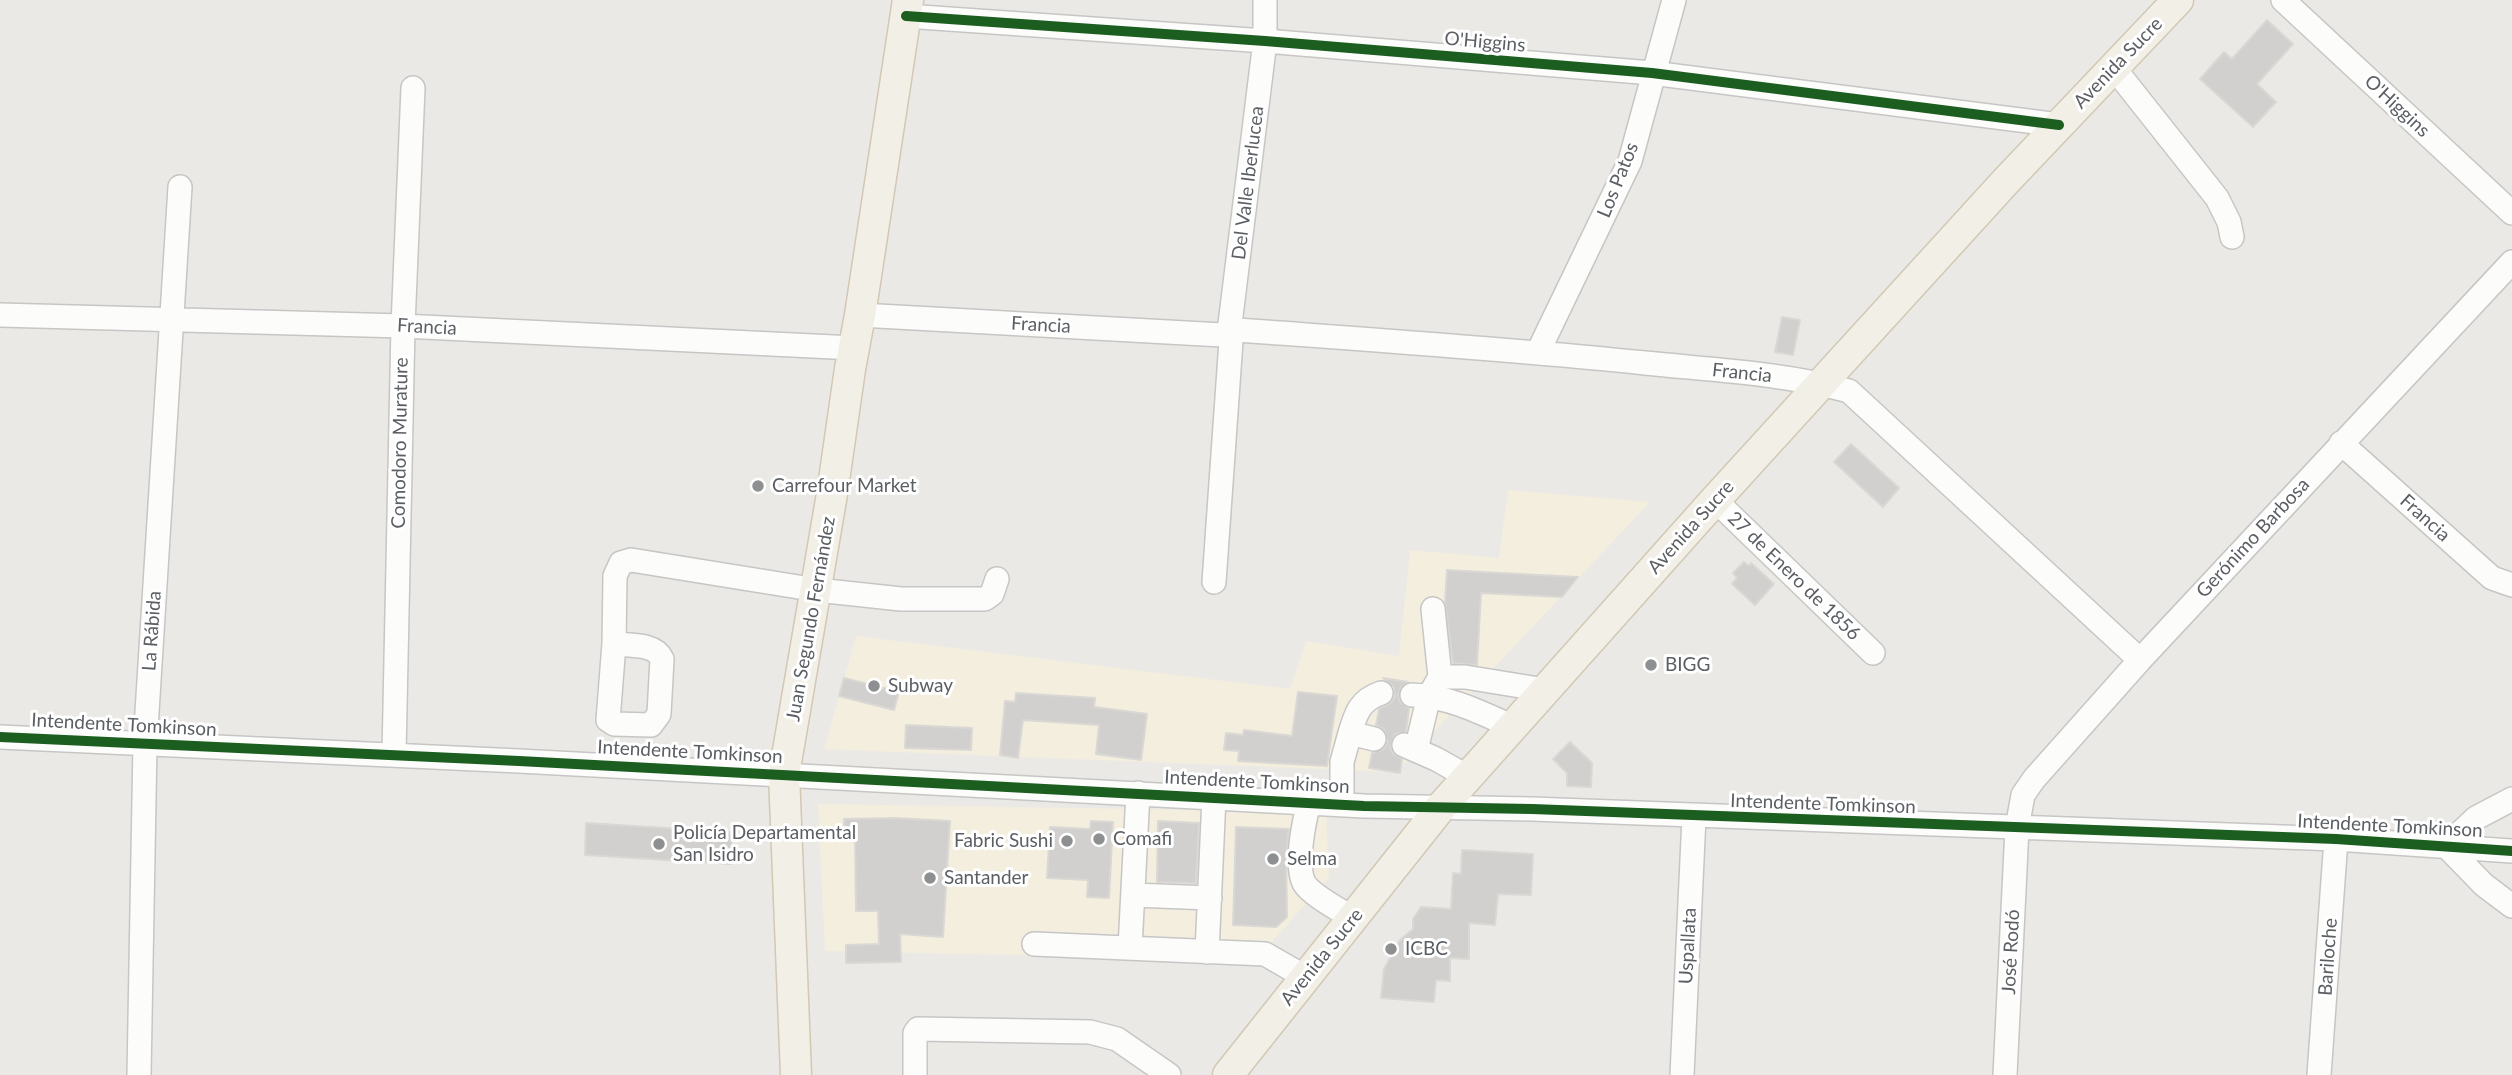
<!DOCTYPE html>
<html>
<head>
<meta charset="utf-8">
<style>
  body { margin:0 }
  canvas { display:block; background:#ebe9e5 }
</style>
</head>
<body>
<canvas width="2512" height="1075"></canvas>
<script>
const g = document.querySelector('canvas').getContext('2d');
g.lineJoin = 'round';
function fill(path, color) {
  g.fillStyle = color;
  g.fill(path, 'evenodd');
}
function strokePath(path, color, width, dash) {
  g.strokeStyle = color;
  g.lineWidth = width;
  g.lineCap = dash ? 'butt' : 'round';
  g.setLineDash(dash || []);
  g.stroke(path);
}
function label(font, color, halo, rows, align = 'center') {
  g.font = font + ' Lato,sans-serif';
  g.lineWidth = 6;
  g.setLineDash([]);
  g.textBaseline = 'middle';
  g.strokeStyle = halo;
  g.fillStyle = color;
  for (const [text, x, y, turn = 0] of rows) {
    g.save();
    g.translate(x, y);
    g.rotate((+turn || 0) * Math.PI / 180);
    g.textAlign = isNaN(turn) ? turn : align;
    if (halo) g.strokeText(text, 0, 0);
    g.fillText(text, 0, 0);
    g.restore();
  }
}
const commercial = new Path2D(`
  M1508,490l142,12 -254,270 -572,-23 32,-113 434,53 16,-48 93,15 11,-106 89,8z
  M818,804l508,8 3,65 -73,83 -431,-9z`);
const building = new Path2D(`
  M2267,20l26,24 -36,40 19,18 -23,25 -53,-48 24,-27 8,7z
  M1782,317l18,3 -7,35 -18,-3z
  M1851,444l48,44 -16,19 -49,-45z
  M1744,562l5,4 2,-3 23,21 -19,21 -23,-21 5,-6 -4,-5z
  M1447,570l35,2 96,5 -16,20 -81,-4 -4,72 -24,-2 -8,-60z
  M844,678l55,14 -5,18 -55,-14z
  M1383,678l25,4 -7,5 -3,8 2,7 9,7 -3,23 -11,2 -5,12 3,8 9,5 -2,14 -31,-5 3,-15 12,-4 4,-7 -4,-13 -8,-4 3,-16 13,-7 3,-6 -1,-9z
  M1298,692l39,4 -10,70 -89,-5 1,-10 -15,-1 2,-17 17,2 1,-5 48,6z
  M1016,693l79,5 -1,9 53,7 -6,46 -45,-6 3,-29 -76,-5 -5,38 -18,-3 5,-54 10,1z
  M906,725l66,3 -1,22 -66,-2z
  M1570,742l22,21 -1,24 -24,-1v-13l-14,-14z
  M896,818l54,3 -7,116 -43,-3 1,28 -55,1v-18l33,-1 -1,-33h-22l-1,-72h-11v-20z
  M1091,821l22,1 -4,76 -22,-1 1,-17 -41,-2 3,-51 40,2z
  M1158,821l41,2 -3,60 -39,-1z
  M586,823l146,9 -1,32 -146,-9z
  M1236,827l53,2 -3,25 1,63 -11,10 -43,-2z
  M1462,850l71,4 -2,41 -33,-1 -3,31 -26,-2v36l-19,-1v23l-14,-1 -2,22 -53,-4 3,-29 16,-29 13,-11v-10l8,-12 30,2 2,-36 8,1z`);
const minor = new Path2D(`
  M2283,0l229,213
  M906,16l359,25 387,32 407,52
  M2114,68l103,130 12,24 3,15
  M0,315l403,11 451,22
  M860,315l362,20
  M1230,324l35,-283v-41
  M1238,330c136,10 272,19 407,33 68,7 138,10 204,28l291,269
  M1538,352l92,-191 44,-161
  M2341,443l151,135 20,7
  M1715,500l158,153
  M1214,582l17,-241
  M1433,609l7,68
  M614,644c16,2 41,-1 48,15l-3,55 -8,11 -37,-1 -6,-4 6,-76 1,-68 6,-13 10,-3 186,30 84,9h84l7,-5 5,-15
  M1412,695c36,1 68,17 101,32
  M1350,733c6,-20 10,-33 31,-40
  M0,737l519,24 845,45 168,3 804,30 176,12
  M1404,745l32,14 32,18
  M1416,750l13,-54 11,-19h25l80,13
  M394,755l9,-429 10,-238
  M2512,799l-36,19 -30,28 38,39 28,21
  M1309,802c-5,20 -14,62 -5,81 7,12 36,27 48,35
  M1342,804v-42l8,-29 24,6
  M1133,895l77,3
  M1034,944l231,10 40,23
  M1130,948l8,-155
  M1207,952l7,-155
  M139,1075l6,-331 35,-557
  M915,1075v-42l3,-4 172,3 27,7 52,36
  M1682,1075l12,-258
  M2005,1075l12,-247 6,-33 11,-16 106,-119 372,-398
  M2319,1075l17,-236`);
const major = new Path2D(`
  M796,1075l-12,-301 48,-280 18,-125 10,-54 48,-315
  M1228,1075l213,-268 274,-307 291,-319 172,-181`);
const cycleway = new Path2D(`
  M906,16l359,25 387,32 407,52
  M0,737l519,24 845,45 168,3 804,30 176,12`);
const markers = [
  [758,486,7,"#8d8f90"],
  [1651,665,7,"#8d8f90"],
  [874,686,7,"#8d8f90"],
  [1099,839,7,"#8d8f90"],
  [1067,841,7,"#8d8f90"],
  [659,844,7,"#8d8f90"],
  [1273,859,7,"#8d8f90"],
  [930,878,7,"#8d8f90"],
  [1391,949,7,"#8d8f90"]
];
const streetNames = [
  ["O'Higgins",1485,42,5],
  ["Avenida Sucre",2118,63,-46],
  ["O'Higgins",2397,106,43],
  ["Los Patos",1618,180,-68],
  ["Del Valle Iberlucea",1248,183,-83],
  ["Francia",1041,325,3],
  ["Francia",427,327,3],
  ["Francia",1742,373,6],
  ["Comodoro Murature",400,443,-89],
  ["Francia",2425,518,42],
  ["Avenida Sucre",1691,527,-48],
  ["Gerónimo Barbosa",2253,538,-47],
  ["27 de Enero de 1856",1794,576,44],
  ["Juan Segundo Fernández",811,619,-80],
  ["La Rábida",152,631,-86],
  ["Intendente Tomkinson",124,725,3],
  ["Intendente Tomkinson",690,752,3],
  ["Intendente Tomkinson",1257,782,3],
  ["Intendente Tomkinson",1823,804,2],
  ["Intendente Tomkinson",2390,826,3],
  ["Uspallata",1688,946,-87],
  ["José Rodó",2011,952,-87],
  ["Avenida Sucre",1322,957,-51],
  ["Bariloche",2328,957,-86]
];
const poiNames = [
  ["Carrefour Market",772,486],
  ["BIGG",1665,665],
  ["Subway",888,686],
  ["Policía Departamental",673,833],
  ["San Isidro",673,855],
  ["Comafi",1113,839],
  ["Fabric Sushi",1053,841,"right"],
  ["Selma",1287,859],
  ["Santander",944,878],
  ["ICBC",1405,949]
];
fill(commercial, '#f4eede');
fill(building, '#d1d0ce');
strokePath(building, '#dad8d4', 2);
strokePath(minor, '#c6c6c6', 26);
strokePath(major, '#d2c8b4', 33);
strokePath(minor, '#fcfcfb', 23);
strokePath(major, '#f2efe7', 30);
strokePath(cycleway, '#1b5e20', 10);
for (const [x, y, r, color] of markers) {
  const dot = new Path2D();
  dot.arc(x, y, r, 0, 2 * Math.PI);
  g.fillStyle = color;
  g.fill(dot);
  strokePath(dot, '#fff', 2.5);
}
label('19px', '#5b5f63', '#fff', streetNames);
label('19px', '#5b5f63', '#fff', poiNames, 'left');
</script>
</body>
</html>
